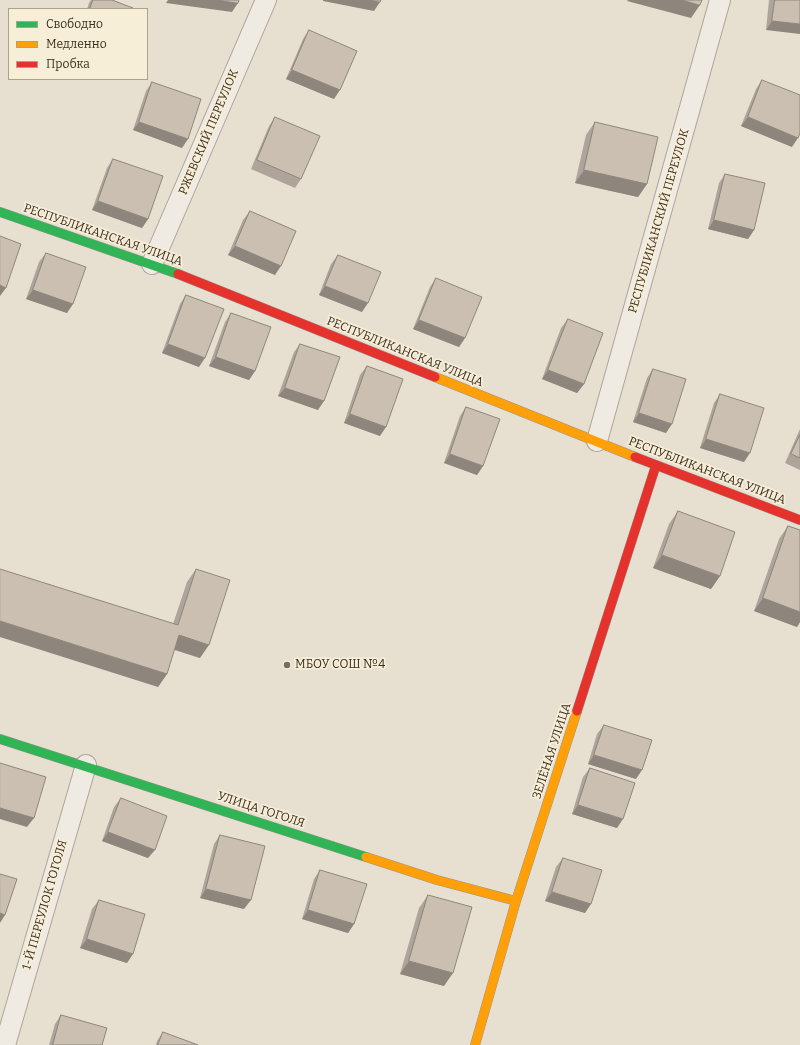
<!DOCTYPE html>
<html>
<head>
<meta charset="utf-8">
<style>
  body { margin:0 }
  #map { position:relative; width:800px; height:1045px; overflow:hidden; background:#e7e0d1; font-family:Bitter,serif }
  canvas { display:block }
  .legend { position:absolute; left:8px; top:8px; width:140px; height:72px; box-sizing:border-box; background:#f7eed8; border:1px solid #ada18e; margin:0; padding:5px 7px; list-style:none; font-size:12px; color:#3d2e20 }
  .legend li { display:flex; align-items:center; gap:8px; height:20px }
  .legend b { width:20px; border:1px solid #ada18e }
</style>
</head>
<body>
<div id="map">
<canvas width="800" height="1045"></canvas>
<ul class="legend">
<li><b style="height:5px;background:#30b455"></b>Свободно</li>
<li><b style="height:5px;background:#ff9f0a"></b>Медленно</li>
<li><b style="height:5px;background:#e5322d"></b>Пробка</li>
</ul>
</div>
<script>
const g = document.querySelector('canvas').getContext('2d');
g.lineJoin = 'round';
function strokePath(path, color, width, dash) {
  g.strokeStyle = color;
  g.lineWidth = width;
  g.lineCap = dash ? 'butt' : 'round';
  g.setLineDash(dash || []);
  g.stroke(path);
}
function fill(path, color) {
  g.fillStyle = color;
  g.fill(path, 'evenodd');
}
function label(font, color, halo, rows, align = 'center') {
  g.font = font + ' Bitter,serif';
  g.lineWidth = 3.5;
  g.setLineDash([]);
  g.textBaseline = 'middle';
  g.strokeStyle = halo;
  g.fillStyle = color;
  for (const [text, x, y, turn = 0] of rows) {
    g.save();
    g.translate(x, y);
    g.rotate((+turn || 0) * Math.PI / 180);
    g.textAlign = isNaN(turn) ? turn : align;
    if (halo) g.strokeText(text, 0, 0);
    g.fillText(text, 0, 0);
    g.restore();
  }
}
const street = new Path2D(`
  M152,264l114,-264
  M597,441l123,-441
  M5,1045l81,-280`);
const fast = new Path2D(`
  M0,212l178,62
  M0,739l366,118`);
const slow = new Path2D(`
  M435,377l200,80
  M366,857l71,23 79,21
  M475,1045l41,-144 61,-190`);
const jam = new Path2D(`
  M178,274l257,103
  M635,457l165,63
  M577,711l79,-246`);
const wall = new Path2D(`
  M91,0h21l20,9h-45l2,-6z
  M769,0h31l-34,30z
  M309,30l25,69 -48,-20 17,-40z
  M762,80l30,67 -51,-21 15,-37z
  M152,82l30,66 -49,-18 13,-39z
  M275,117l26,62 -6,9 -44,-19 18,-43z
  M595,122l52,62 -9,13 -63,-14 11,-48z
  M113,159l35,60 -6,9 -50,-18 15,-42z
  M725,174l29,56 -6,9 -40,-10 11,-46z
  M250,211l25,64 -47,-20 15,-35z
  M46,253l21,60 -41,-14 13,-37z
  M338,255l24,57 -43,-17 12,-31z
  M436,278l29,60 -6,9 -46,-18 17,-42z
  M186,295l13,72 -37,-14 18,-49z
  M231,313l24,58 -6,9 -40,-14 16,-44z
  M568,319l16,65 -7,9 -35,-14 19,-51z
  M300,344l18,66 -40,-14 16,-44z
  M367,366l13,70 -36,-13 16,-48z
  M653,369l13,64 -33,-11 14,-44z
  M720,394l24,68 -44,-14 14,-45z
  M466,407l17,59 -6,9 -33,-12 16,-47z
  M800,429v41l-15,-7z
  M678,511l42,65 -9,13 -58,-21 16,-44z
  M788,526l12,4v92l-3,5 -43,-16 25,-72z
  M196,569l4,89 -26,-8 -7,24 -9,13 15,-63 14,-42z
  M604,725l32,54 -48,-15 9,-30z
  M590,768l27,60 -45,-14 11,-37z
  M121,798l27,60 -46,-17 12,-34z
  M220,835l24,74 -44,-11 14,-54z
  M563,858l22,55 -40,-12 11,-34z
  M320,870l34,54 -6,9 -46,-14 12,-40z
  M428,895l16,91 -44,-12 19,-66z
  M99,900l28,63 -47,-15 12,-39z
  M61,1015l41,30h-53l6,-21z
  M163,1032l35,13h-42l1,-4z`);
const shadedWall = new Path2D(`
  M168,0h49l21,3 -6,9 -66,-9z
  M323,0h47l10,2 -6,9 -51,-10z
  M628,0h54l18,5 -9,13 -64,-17z
  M772,21l28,3v10l-34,-4z
  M292,70l48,20 -6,9 -48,-20z
  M748,117l50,21 -6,9 -51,-21z
  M139,122l49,17 -6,9 -49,-18z
  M584,170l63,14 -9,13 -63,-14z
  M98,201l50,18 -6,9 -50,-18z
  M714,220l40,10 -6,9 -40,-10z
  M235,246l46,20 -6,9 -47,-20z
  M0,285l6,3 -6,8z
  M325,286l43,17 -6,9 -43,-17z
  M33,290l40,14 -6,9 -41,-14z
  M419,320l46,18 -6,9 -46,-18z
  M168,344l37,14 -6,9 -37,-14z
  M216,357l39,14 -6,9 -40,-14z
  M548,370l36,14 -7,9 -35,-14z
  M285,388l39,13 -6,9 -40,-14z
  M639,413l33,11 -6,9 -33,-11z
  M350,414l36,13 -6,9 -36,-13z
  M706,439l44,14 -6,9 -44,-14z
  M450,454l33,12 -6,9 -33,-12z
  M662,555l58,21 -9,13 -58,-21z
  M763,598l37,14v10l-3,5 -43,-16z
  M0,621l167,53 -9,13 -158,-50z
  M179,635l30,10 -9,13 -30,-10z
  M594,755l48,15 -6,9 -48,-15z
  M578,805l45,14 -6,9 -45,-14z
  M0,808l34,10 -7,9 -27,-8z
  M108,832l47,18 -7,8 -46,-17z
  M206,889l45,11 -7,9 -44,-11z
  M552,892l39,12 -6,9 -40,-12z
  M308,910l46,14 -6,9 -46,-14z
  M0,913l5,2 -5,8z
  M87,939l46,15 -6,9 -47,-15z
  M409,961l44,12 -9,13 -44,-12z`);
const building = new Path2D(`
  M93,0h19l21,8 -1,1h-42z
  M217,0h22l-1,3z
  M370,0h11l-1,2z
  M682,0h20l-2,5z
  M775,0h25v24l-28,-3z
  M309,30l48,21 -17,39 -48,-20z
  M762,80l38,15v38l-2,5 -50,-21z
  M152,82l49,17 -13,40 -49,-17z
  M275,117l45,19 -19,43 -44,-19z
  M595,122l63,15 -11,47 -63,-14z
  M113,159l50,17 -15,43 -50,-18z
  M725,174l40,9 -11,47 -40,-10z
  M250,211l46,20 -15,35 -46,-20z
  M0,236l21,8 -15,44 -6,-3z
  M46,253l40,14 -13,37 -40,-14z
  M338,255l43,17 -13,31 -43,-17z
  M436,278l46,19 -17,41 -46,-18z
  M186,295l38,14 -19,49 -37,-14z
  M231,313l40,14 -16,44 -39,-14z
  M568,319l35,14 -19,51 -36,-14z
  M300,344l40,13 -16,44 -39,-13z
  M367,366l36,13 -17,48 -36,-13z
  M653,369l33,10 -14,45 -33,-11z
  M720,394l44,14 -14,45 -44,-14z
  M466,407l34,12 -17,47 -33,-12z
  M800,435v23l-9,-4z
  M678,511l57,21 -15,44 -58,-21z
  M788,526l12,4v82l-37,-14z
  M0,569l178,56 18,-56 34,11 -21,65 -30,-10 -12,39 -167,-53z
  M604,725l48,15 -10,30 -48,-15z
  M0,763l46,14 -12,41 -34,-10z
  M590,768l45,15 -12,36 -45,-14z
  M121,798l46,18 -12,34 -47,-18z
  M220,835l45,11 -14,54 -45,-11z
  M563,858l39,12 -11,34 -39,-12z
  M320,870l47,14 -13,40 -46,-14z
  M0,874l17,5 -12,36 -5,-2z
  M428,895l44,12 -19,66 -44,-12z
  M99,900l46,14 -12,40 -46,-15z
  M61,1015l46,13 -5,17h-49z
  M163,1032l35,13h-40z`);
const markers = [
  [287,665,4,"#786c5e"]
];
const streetNames = [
  ["РЖЕВСКИЙ ПЕРЕУЛОК",209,132,-67],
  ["РЕСПУБЛИКАНСКИЙ ПЕРЕУЛОК",659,221,-74],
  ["РЕСПУБЛИКАНСКАЯ УЛИЦА",103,235,19],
  ["РЕСПУБЛИКАНСКАЯ УЛИЦА",405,352,22],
  ["РЕСПУБЛИКАНСКАЯ УЛИЦА",707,471,21],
  ["ЗЕЛЁНАЯ УЛИЦА",552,751,-72],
  ["УЛИЦА ГОГОЛЯ",261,810,18],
  ["1-Й ПЕРЕУЛОК ГОГОЛЯ",45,905,-74]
];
const poiNames = [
  ["МБОУ СОШ №4",295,665]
];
strokePath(street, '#ada599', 22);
strokePath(fast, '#9c958a', 10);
strokePath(slow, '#9c958a', 10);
strokePath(jam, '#9c958a', 10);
strokePath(street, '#efebe3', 20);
strokePath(fast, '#30b455', 9);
strokePath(slow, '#ff9f0a', 9);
strokePath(jam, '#e5322d', 9);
fill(wall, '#afa499');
fill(shadedWall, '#8e867d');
fill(building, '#cbbfb2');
strokePath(building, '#8e867d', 1);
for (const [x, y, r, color] of markers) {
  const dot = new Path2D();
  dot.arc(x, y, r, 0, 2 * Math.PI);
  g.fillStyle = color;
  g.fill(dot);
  strokePath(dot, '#f7eed8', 1.5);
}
label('12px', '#3d2e20', '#f7eed8', streetNames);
label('12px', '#3d2e20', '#f7eed8', poiNames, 'left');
</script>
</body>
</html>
